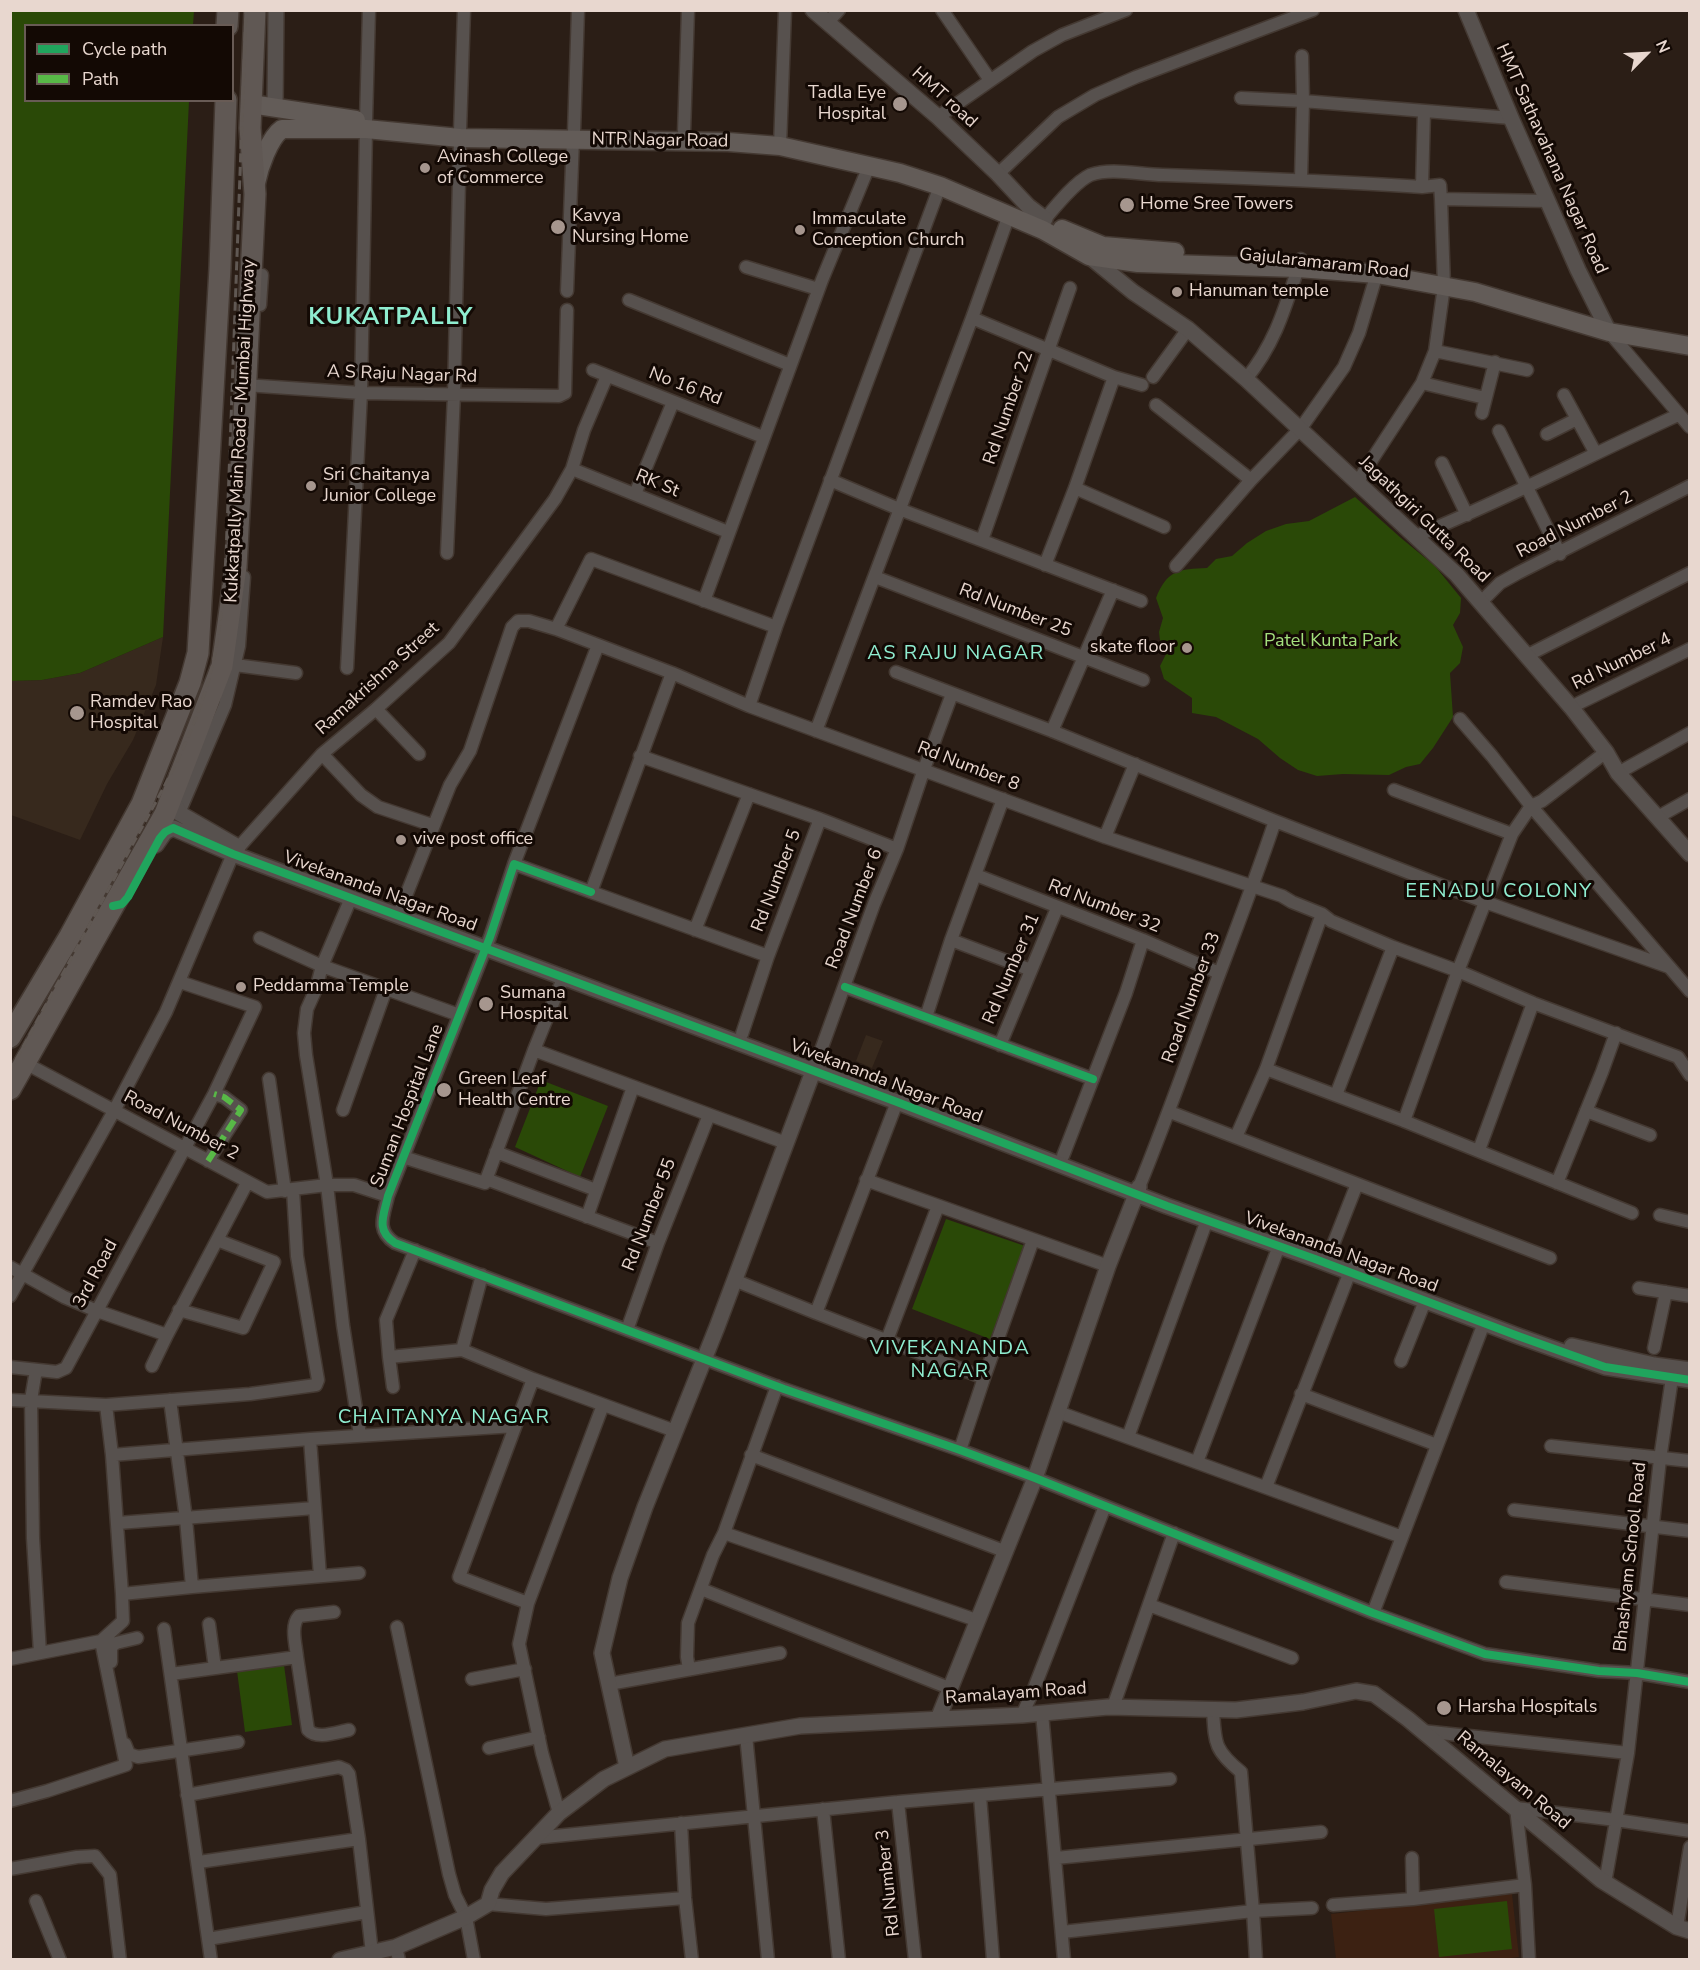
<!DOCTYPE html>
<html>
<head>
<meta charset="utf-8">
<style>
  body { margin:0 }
  #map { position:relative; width:1700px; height:1970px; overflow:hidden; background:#2b1e16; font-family:"Nunito Sans",sans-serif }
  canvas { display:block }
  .frame { position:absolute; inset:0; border:12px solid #e8d7cf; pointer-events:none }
  .legend { position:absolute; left:24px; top:24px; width:210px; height:78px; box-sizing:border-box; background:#130904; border:2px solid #685b55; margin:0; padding:8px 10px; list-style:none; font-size:18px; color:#e8d7cf }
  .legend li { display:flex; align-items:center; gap:12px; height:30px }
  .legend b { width:30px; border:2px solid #685b55 }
  .north { position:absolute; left:1616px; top:24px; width:60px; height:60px; -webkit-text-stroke:4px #130904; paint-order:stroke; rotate:66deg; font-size:16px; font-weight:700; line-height:24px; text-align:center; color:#e8d7cf }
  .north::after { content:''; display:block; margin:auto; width:21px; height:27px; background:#e8d7cf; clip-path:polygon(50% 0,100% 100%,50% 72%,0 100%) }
</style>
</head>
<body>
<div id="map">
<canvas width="1700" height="1970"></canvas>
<div class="frame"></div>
<ul class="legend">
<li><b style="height:8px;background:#20a55d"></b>Cycle path</li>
<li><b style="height:8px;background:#58b947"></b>Path</li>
</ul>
<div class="north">N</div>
</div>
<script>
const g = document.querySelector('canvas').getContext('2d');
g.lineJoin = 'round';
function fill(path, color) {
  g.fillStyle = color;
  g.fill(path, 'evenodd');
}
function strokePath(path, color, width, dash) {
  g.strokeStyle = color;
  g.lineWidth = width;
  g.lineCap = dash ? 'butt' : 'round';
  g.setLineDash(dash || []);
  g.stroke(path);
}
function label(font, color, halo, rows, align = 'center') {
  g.font = font + ' "Nunito Sans",sans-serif';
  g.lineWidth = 6;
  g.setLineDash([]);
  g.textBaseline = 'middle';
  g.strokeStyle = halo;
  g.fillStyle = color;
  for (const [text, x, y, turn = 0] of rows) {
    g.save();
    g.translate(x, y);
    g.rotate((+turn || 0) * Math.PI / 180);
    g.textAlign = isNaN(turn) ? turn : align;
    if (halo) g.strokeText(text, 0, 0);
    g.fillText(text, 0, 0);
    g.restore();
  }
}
const built = new Path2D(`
  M1512,1894l7,63 -23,3 -160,-1 -5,-45z`);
const medical = new Path2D(`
  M163,637l-7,48 -23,55 -26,44 -27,56 -69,-25 -1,-134 32,-1 38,-7z
  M866,1035l17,6 -11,27 -16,-7z`);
const green = new Path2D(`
  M10,11h184l-1,14 -167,1v74l163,1 -26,536 -83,36 -38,7 -32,1z
  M1355,497l46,41 34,28 26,32 -1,15 -7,12 10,22 -3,16 -10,10 3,44 -20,31 -13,16 -14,3 -17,8 -46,-1 -26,2 -19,-6 -18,-12 -22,-19 -42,-22 -24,-4v-15l-28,-19 -4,-13 7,-14 -7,-12 -1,-8 4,-14 -7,-20c11,-28 23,-29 51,-30l9,-9 16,-3 15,-13 19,-12 20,-7 23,-3z
  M541,1080l67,26 -28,71 -65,-30z
  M946,1219l82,28 -38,92 -78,-30z
  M284,1665l8,60 -47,7 -8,-61z
  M1507,1901l5,48 -73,8 -5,-48z`);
const minor = new Path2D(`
  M942,10l48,70
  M828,22l11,-12
  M1241,98l62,3 208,17
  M938,117l95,-66 29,-16 64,-25
  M366,121l3,-111
  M460,131l4,-121
  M574,132l4,-122
  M684,133l4,-123
  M780,146l5,-136
  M998,174l60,-57 37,-22 41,-18 177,-67
  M1301,179l2,-78 -1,-45
  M1422,187l2,-76
  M1045,219c10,-12 30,-37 45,-44 22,-8 50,0 73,0 86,3 172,6 259,12l18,-2 1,14 107,2
  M746,267l72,22
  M567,291l6,-152
  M629,300l161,65
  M260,305l2,-30
  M972,318l142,59 28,8
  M1609,332l81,95
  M1435,351l92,19
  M593,370l170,67
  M1153,377l35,-48
  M1246,379c31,-38 40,-75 55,-120
  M1422,383l63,15
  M245,385l116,8 198,3 6,-3 2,-83
  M1564,395l31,57
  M1156,405l95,75
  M1482,413l13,-51
  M1499,431l61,123
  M1547,434l30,-15
  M1442,463l25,52
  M572,469l156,63
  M830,480l69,29 242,92
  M1358,481l64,-98 13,-32 9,-65 -3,-87
  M1075,488l89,39
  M635,494l38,-92
  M1416,536c89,-36 174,-81 262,-121
  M982,540l88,-252
  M447,553l7,-159 6,-256
  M1045,565l30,-77 39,-111
  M1176,566l75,-86 50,-52 43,-61 15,-34 19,-63
  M875,577l268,103
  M704,601l118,-321 47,-114
  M1481,602l19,-19 18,-10 172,-87
  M1526,656l164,-83
  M235,665l61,8
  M347,668l14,-275 5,-264
  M896,672l156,59 223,90 210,81 184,65
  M672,673l77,33 356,131 177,59 10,6 30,12 9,7 62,26 65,24 75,32 145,54 12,18
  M749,706l27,-79 164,-441
  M1571,707l119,-58
  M376,709l43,45
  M1460,719l32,37 39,50 159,185
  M816,731l156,-413 37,-103
  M1052,731l61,-141
  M322,754l39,41 17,12 54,18
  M640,756l180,63 77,30
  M1618,773l72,-40
  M1394,790l118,44
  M179,813l46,-108 14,-59 5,-69
  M1658,817l32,-18
  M1105,837l30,-73
  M239,847l83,-93 54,-45 73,-66 106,-144 17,-30 12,-39 23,-54
  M514,864l84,-219
  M976,875l167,65 76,33
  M591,892l-77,-28 -24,73 -102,259c-4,19 -13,34 7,47l389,146 176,61 75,28 338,135 112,41 114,17 38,2 53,9
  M351,898l-29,68 -6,23 -9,20 -3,24 2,22 21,130 16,140 17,110
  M401,908l49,-123 20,-34 42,-124 6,-6h11l27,8
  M695,930l54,-136
  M260,938l62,28 137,49
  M951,940l80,30
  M768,956l52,-137
  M845,987l248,92
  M926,1017l25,-77 52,-141
  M742,1034l26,-78 -177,-64 81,-219 -116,-44 35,-70 185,68
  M1000,1045l57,-137
  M534,1050l252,93
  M817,1061l57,-157 23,-55 27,-80 28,-75
  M25,1063l242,129 60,-7h27l34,11
  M1266,1069l138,52 228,92
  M269,1079l16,112
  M1336,1095l57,-148
  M343,1110l43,-121
  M1586,1111l64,24
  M1170,1112l380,146
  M1404,1121l54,-150 54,-137 19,-28 11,-5 64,-49
  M1236,1137l30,-68 56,-155
  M1479,1150l54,-147
  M496,1152l100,38
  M1063,1156l63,-163 17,-53
  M403,1157l82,26 49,-133 30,-74
  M208,1161l33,-51 -17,-13 -10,-3
  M486,1179l172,64
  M866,1180l242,86
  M1557,1183l45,-111 14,-39
  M1139,1187c29,-71 54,-143 81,-215 19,-50 38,-100 55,-151
  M1660,1215l30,7
  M587,1217l46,-130
  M415,1250l-29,70 3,37 73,-7
  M1329,1255l28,-71
  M10,1267l54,30 33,14 70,24 80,-152
  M482,1275l-20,75 71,29 142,52
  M734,1280l82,33 81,-211
  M1639,1288l51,8
  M10,1296l104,-185 52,-99 67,-158
  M179,1310l64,18 31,-66 -57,-22
  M816,1313l168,65
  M627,1330l31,-87 51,-128
  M887,1340l51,-134
  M1654,1348l12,-56
  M389,1357l4,30
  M1401,1361l24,-60
  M152,1366l15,-31
  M10,1367l47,5 9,-4 148,-274 41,-87 -75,-25
  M36,1370l-5,30 2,138 7,115
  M1301,1394l136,51
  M10,1400l96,5 144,-11 66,-9 2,-5 -21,-124 -4,-66
  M170,1400l16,119 6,68 167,-14
  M106,1405l6,50 10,139 70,-7
  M1058,1412l344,125
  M1128,1437l79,-217
  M310,1439l10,137
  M1551,1446l139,15
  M960,1450l24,-72 49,-138
  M112,1455l198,-16 205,-13
  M751,1455l253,96
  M1197,1462l82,-216
  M1266,1487l87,-223
  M1514,1510l176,21
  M118,1523l197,-15
  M724,1533l252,87
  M1506,1582l184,23
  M701,1589l248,99
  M528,1603l-69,-26 74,-198
  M1149,1605l143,53
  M1373,1613l111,-290
  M209,1624l6,44
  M397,1627l52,247 6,21 11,22 8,43
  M164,1629l47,331
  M297,1657c-1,-12 -7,-31 2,-41l35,-4
  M10,1659l91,-18
  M111,1662v-15l5,-4 21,-5
  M689,1669l-2,-12 1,-34 25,-68 11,-22 53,-147
  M171,1674l126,-17 11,73c9,10 29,2 41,0
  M472,1679l53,-10
  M609,1684l171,-31
  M1113,1707l61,-174
  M1213,1710c2,33 1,40 28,62l12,139 3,49
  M1042,1713l22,247
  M1022,1715l11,-24 72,-185
  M1422,1731l206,22
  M746,1735l22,225
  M125,1744l4,10 9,3 100,-15
  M489,1748l50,-11
  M187,1795l152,-28 7,3 3,4 10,65 13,114
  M980,1796l13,164
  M10,1801l37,-10 79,-26 -25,-124 22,-20 -1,-27
  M898,1802l17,158
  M823,1809l16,151
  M559,1813l-17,-60 -23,-109 9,-41 75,-198
  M681,1823l4,75 7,62
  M535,1838l363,-36 272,-23
  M1056,1858l265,-26
  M1412,1858l1,41
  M199,1862l160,-23
  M10,1869l67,-12 18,-1 15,19 10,85
  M1605,1883l23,-130 32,-294 12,-81
  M36,1901l24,59
  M488,1904l58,5 139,-11
  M1333,1905l80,-6 112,-14
  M1677,1927l13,-80
  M1062,1932l191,-21 59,-3
  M208,1939l159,-27
  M396,1947l3,13
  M1529,1960l-4,-75 -9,-77 100,12 74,11`);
const tertiary = new Path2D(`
  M813,10l125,107 60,57 30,32 17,13
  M1466,10l45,108 67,152 31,62
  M275,108l1,-98
  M1089,256l44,36 55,37 58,50 211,196 114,132 35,45 12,21 72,81
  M172,797l7,16 59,34
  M156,845l9,-13 8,-4 60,26 664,248 270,104 148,53 203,77 87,31 85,13
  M1572,1346l82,19 36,5
  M938,1719l97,-241 73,-212 31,-79
  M627,1767l-25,-114 18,-75 25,-71 72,-180 100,-266
  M340,1960l56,-13 70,-30 22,-13 4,-14 10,-17 57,-60 45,-34 61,-30 135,-23 222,-11 86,-8 128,3 67,-8 53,-11 18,3 34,25 193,161 76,47 13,4`);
const secondary = new Path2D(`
  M251,104l105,16
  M256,183c3,-15 13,-45 26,-54h84l94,9 268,4 52,4 120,27 40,13 103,44 46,26 49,7 160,5 79,6 98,18 134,40 81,14
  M1062,229l41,17 72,6`);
const trunk = new Path2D(`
  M227,26l1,-16
  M10,1037l60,-101 72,-132 48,-121 8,-30 22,-385 6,-168
  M10,1089l155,-275 57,-148 14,-99 7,-130 12,-243 -5,-66 5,-118`);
const rail = new Path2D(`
  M10,1071c40,-74 80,-147 119,-220 30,-55 62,-109 79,-169 12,-41 15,-83 18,-125l20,-547`);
const quiet = new Path2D(`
  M208,1161l33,-51 -17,-13 -10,-3`);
const cycleway = new Path2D(`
  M591,892l-77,-28 -24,73 -102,259c-4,19 -13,34 7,47l389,146 176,61 75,28 338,135 112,41 114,17 38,2 53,9
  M113,906l9,-2 6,-7 32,-59 5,-6 8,-4 60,26 664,248 270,104 148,53 203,77 87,31 85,13
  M845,987l248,92`);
const markers = [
  [900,104,8,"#a6968e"],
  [425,168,6,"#a6968e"],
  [1127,205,8,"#a6968e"],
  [558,227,8,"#a6968e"],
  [800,230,6,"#a6968e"],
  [1177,292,6,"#a6968e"],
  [311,486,6,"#a6968e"],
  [1187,648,6,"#a6968e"],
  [77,713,8,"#a6968e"],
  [401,840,6,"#a6968e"],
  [241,987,6,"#a6968e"],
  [486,1004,8,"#a6968e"],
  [444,1090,8,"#a6968e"],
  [1444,1708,8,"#a6968e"]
];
const poiNames = [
  ["Tadla Eye",886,94,"right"],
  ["Hospital",886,115,"right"],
  ["Avinash College",437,158],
  ["of Commerce",437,179],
  ["Home Sree Towers",1140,205],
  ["Kavya",572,217],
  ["Nursing Home",572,238],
  ["Immaculate",812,220],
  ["Conception Church",812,241],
  ["Hanuman temple",1189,292],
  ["Sri Chaitanya",323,476],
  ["Junior College",323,497],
  ["skate floor",1175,648,"right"],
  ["Ramdev Rao",90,703],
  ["Hospital",90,724],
  ["vive post office",413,840],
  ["Peddamma Temple",253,987],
  ["Sumana",500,994],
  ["Hospital",500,1015],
  ["Green Leaf",458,1080],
  ["Health Centre",458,1101],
  ["Harsha Hospitals",1458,1708]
];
const streetNames = [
  ["HMT road",944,98,42],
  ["NTR Nagar Road",660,141,1],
  ["HMT Sathavahana Nagar Road",1551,159,66],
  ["Gajularamaram Road",1324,264,6],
  ["A S Raju Nagar Rd",402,375,2],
  ["No 16 Rd",685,387,21],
  ["Rd Number 22",1009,408,-71],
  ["Kukkatpally Main Road - Mumbai Highway",241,431,-87],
  ["RK St",657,484,22],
  ["Jagathgiri Gutta Road",1424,520,44],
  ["Road Number 2",1575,525,-27],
  ["Rd Number 25",1015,611,21],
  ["Rd Number 4",1622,662,-26],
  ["Ramakrishna Street",378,679,-42],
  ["Rd Number 8",968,767,21],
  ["Rd Number 5",777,881,-69],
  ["Vivekananda Nagar Road",380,892,20],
  ["Rd Number 32",1104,907,21],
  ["Road Number 6",855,909,-69],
  ["Rd Number 31",1012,969,-67],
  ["Road Number 33",1192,998,-70],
  ["Vivekananda Nagar Road",886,1082,21],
  ["Suman Hospital Lane",408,1106,-69],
  ["Road Number 2",181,1126,28],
  ["Rd Number 55",650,1215,-69],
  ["Vivekananda Nagar Road",1341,1253,20],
  ["3rd Road",96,1274,-62],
  ["Bhashyam School Road",1631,1557,-84],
  ["Ramalayam Road",1016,1694,-4],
  ["Ramalayam Road",1513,1781,40],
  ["Rd Number 3",889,1883,-96]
];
const parkNames = [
  ["Patel Kunta Park",1331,642]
];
const neighbourhoodNames = [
  ["AS RAJU NAGAR",956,654],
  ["EENADU COLONY",1499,892],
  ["VIVEKANANDA",950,1349],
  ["NAGAR",950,1372],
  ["CHAITANYA NAGAR",444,1418]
];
const districtNames = [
  ["KUKATPALLY",391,318]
];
fill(built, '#3c2112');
fill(medical, '#37291d');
fill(green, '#2a4907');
strokePath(minor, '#443932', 15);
strokePath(tertiary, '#443932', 18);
strokePath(secondary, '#443932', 21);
strokePath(trunk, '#443932', 24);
strokePath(minor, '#57514e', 12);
strokePath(tertiary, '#57514e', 15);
strokePath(secondary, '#635c58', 18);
strokePath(trunk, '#605854', 21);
strokePath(rail, '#605853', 3, [9, 4.5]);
strokePath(quiet, '#58b947', 6, [12, 6]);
strokePath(cycleway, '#20a55d', 8);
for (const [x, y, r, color] of markers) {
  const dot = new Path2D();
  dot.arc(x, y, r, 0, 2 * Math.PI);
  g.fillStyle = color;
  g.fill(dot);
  strokePath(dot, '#130904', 2);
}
label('18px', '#e8d7cf', '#130904', poiNames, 'left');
label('18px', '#e8d7cf', '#130904', streetNames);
label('18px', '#a4e07d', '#130904', parkNames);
g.letterSpacing = '1.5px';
label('20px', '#8fedd0', '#130904', neighbourhoodNames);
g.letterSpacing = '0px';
g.letterSpacing = '1.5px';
label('bold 24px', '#8fedd0', '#130904', districtNames);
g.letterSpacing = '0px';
</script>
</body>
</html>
